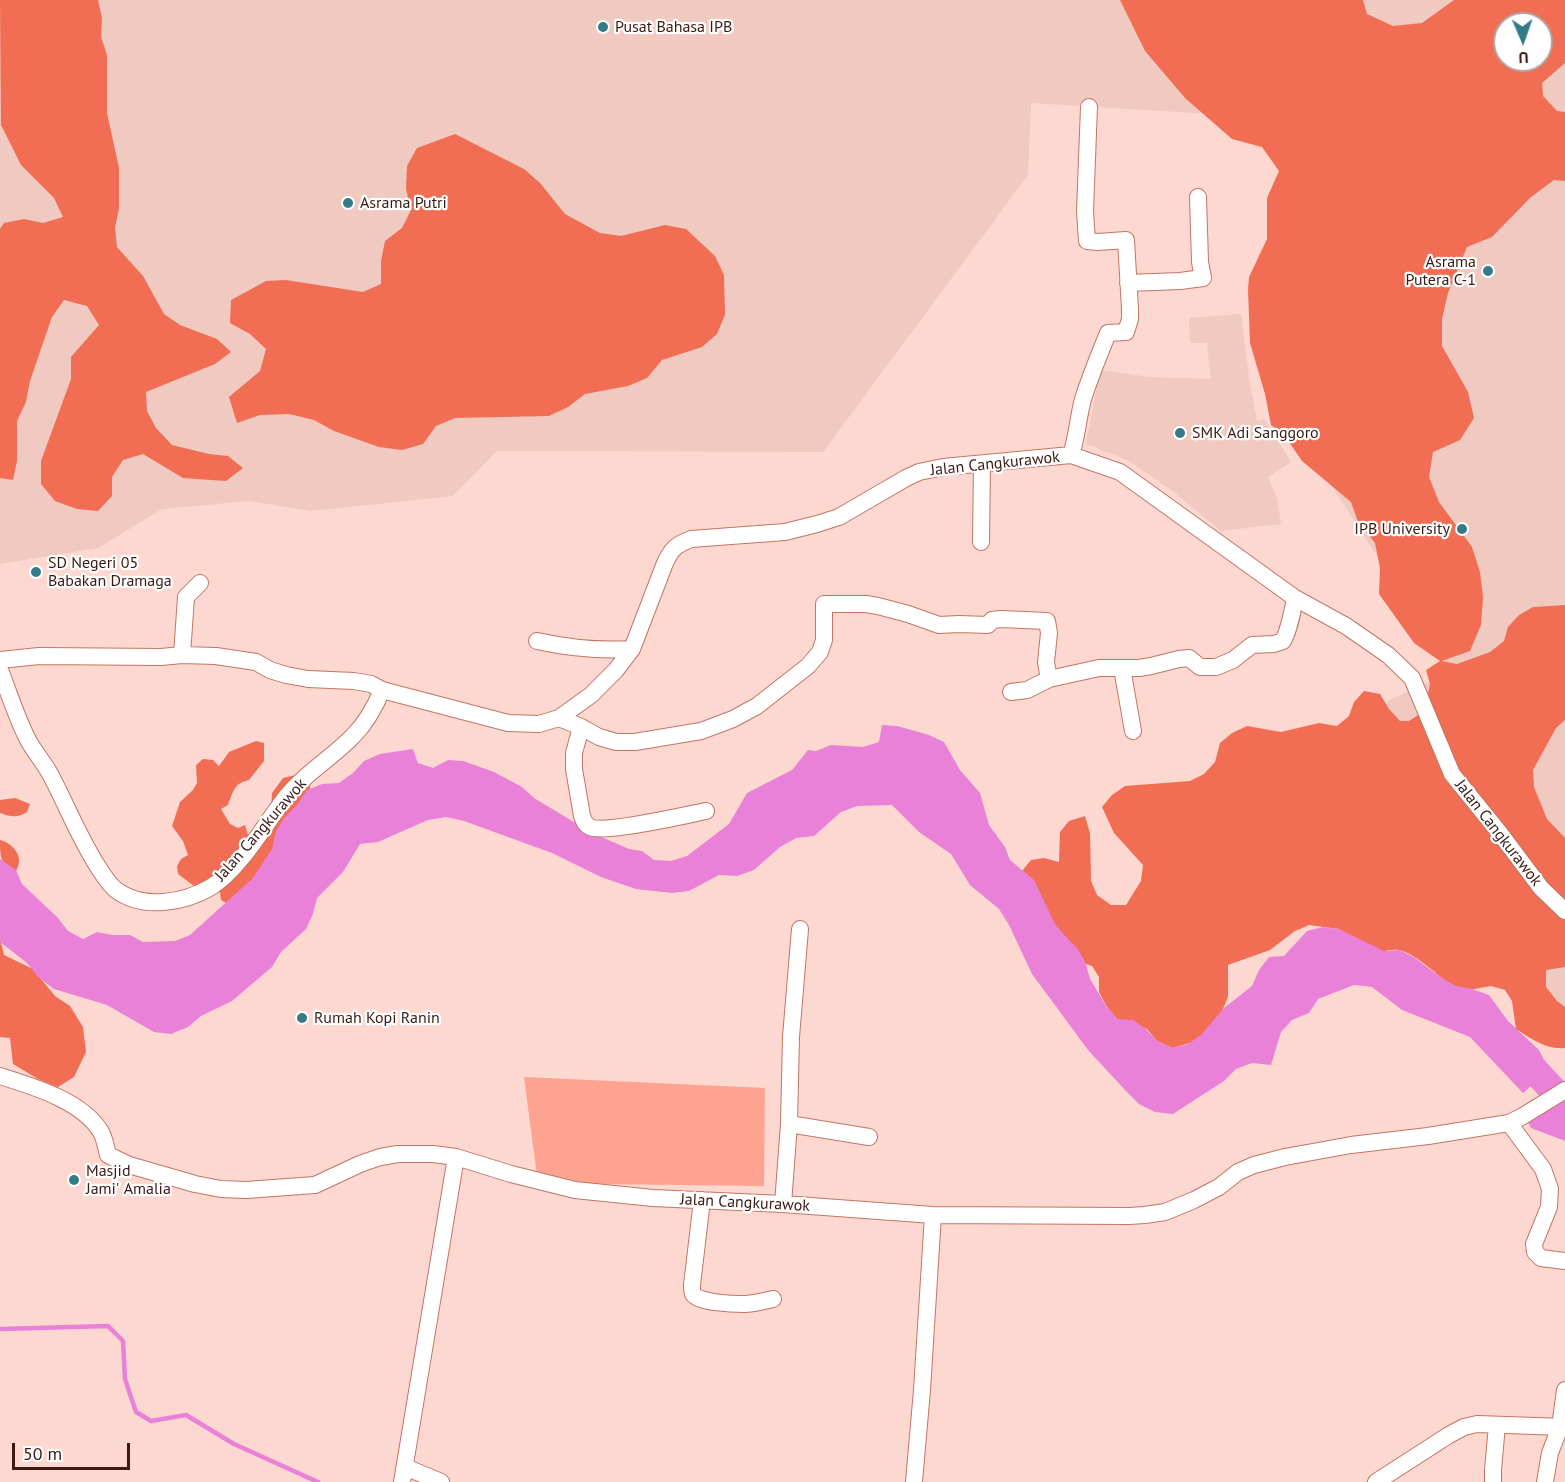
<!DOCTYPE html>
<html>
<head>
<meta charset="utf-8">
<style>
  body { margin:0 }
  #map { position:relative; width:1565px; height:1482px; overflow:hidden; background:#fcd8d0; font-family:"PT Sans",sans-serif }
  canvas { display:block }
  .north { position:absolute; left:1493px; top:12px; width:60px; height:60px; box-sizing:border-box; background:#fff; border:2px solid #b0a3a1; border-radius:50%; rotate:178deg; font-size:16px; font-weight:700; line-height:24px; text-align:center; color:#3a1a13 }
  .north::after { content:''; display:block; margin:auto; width:21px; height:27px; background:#357a88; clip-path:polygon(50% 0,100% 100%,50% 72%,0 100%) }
  .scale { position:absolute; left:12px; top:1443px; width:118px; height:27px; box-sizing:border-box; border:3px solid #3a1a13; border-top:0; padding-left:8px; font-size:18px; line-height:21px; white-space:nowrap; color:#3a1a13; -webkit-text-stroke:4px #fff; paint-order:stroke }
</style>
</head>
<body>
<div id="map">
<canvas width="1565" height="1482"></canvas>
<div class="north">U</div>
<div class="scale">50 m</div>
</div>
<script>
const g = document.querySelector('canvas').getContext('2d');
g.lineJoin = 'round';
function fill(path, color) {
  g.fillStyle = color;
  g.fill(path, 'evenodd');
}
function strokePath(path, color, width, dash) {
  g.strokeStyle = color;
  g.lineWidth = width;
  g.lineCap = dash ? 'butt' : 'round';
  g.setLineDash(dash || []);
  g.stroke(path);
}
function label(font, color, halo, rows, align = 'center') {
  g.font = font + ' "PT Sans",sans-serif';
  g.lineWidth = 4.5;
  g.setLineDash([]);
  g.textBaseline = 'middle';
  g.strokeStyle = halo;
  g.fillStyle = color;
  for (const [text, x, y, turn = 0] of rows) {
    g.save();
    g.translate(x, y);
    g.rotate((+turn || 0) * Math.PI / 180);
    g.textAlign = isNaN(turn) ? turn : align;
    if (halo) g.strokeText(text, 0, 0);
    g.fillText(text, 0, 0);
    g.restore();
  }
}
const built = new Path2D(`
  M0,0h1565v1027l-197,-317 84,-39 -181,-278 22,-274 -262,-16 -3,72 -205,277 -326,-1 -44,45 -142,15 -62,-10 -87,8 -64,39 -98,16zM1505,24h36v36h-36z
  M1241,314l8,64 8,43 7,-2 27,43 -23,15 9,21 4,26 -60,7 -51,-42 -43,-29 -41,-16 14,-74 49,7 62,2 -4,-36h-17l-1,-25z`);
const green = new Path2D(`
  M524,1077l241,11 -1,98 -170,-2 -57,-8z`);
const forest = new Path2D(`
  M0,0h98l4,18 -1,19 6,18v58l12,55v40l-4,20 2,19 26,29 21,38 16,11 37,14 14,13 -16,12 -69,28 1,19 9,17 16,17 37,9 19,2 15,12 -17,13 -43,-3 -40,-24 -20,6 -11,17v19l-14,15 -21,-2 -22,-8 -14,-17v-23l30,-82v-22l28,-32 -12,-19 -23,-6 -12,17 -22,64 -4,21 -9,19v40l-4,19 -13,-2v-249l4,-6 20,-4 19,4 20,-6 -9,-19 -33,-33 -20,-40z
  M1120,0h243l4,14 26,12 29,-3 32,-23h111v63l-23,20 1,13 14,15 8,1v69l-11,-1 -23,17 -39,40 -25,10 -19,46 -6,26v27l26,46 6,26 -14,22 -27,12 -4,25 10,25 33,45 8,25 3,25 -2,28 -11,26 -28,10 15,3 33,-12 14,-11 4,-14 11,-12 14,-8 32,-2v115l-9,8 -23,42 1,17 13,32 18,19v129l-19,3v17l11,14 8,6v41c-19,2 -33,-9 -49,-19l-4,-28 -7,-11 -14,-4 -33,6c-13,-11 -43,-39 -59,-42 -10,-1 -19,2 -28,6l-32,-27 -30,-4 -14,6 -25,19 -42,15v32l-17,40 -39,11 -15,-7 -10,-12 -30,-10 -10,-12 -8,-15v-15l-7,-11 -6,-2 -20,-27 -13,-2 -35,-59 13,-16 13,-2 15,4 1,-30 9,-11 16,-5 5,17 1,48 6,14 14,10h15l15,-24 2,-16 -29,-32 -12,-26 10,-12 13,-9 65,-5 14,-7 11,-12 5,-19 12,-10 15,-7 34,6 38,-9 18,3 12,-10 5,-14 10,-11 16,3 9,15 11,12h9l14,-9 4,-13 3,-15 -4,-14 14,-9 -26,-18 -35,-49 1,-26 -5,-25 -17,-21 -7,-20 -49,-41 -15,-22 -16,-14 -6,-31 -15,-51 -2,-53 1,-13 18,-38v-41l12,-27 -17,-24 -30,-8 -47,-41 -40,-47zM1505,24h36v36h-36z
  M455,134l69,35 16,14 25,31 35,19 21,3 44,-11 21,4 29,27 9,19 1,40 -8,19 -15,13 -40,13 -15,18 -19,8 -43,8 -17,13 -19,9 -94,2 -19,8 -13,18 -21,6 -23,-3 -45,-16 -20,-11 -25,-6 -29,1 -23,8 -8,-26 31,-26 6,-22 -16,-15 -20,-11 1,-23 35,-19 20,-1 77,12 18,-8v-23l4,-20 17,-13 9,-18 -5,-21 1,-23 10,-18z
  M256,741l8,2v18l-15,19c-15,3 -16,12 -21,25l-7,4 9,15 8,4 7,-3 7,23 19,-39 1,-16 11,-15 17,-4 9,4 2,18 -23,47 -60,61 -7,-4 -1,-8 -6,-5 -16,2 -20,-15 -1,-8 4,-7 7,-4 -5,-14 -11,-15 8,-24 13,-12 4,-7 -1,-18 7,-6 10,1 6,6 10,-14z
  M15,798l15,6 -3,8c-10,6 -16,5 -27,1v-13z
  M0,840c9,2 20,11 19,22 0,4 -4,10 -5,14 -13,-15 -14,-16 -14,-36z
  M0,939l4,16 29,14 22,27 15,10 13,21 3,25 -12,25 -16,10 -20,-8 -25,-15 -3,-26 -10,-1z`);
const water = new Path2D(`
  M882,725l15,1 32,9 15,7 16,28 20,23 9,32 16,22 5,13 24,20 21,44 11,13 12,12 8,15 4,15 17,28 10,12 16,1 13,9 11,12 15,7 16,-4 14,-10 22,-26 28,-22 7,-16 10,-13 15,-1 23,-25 16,-4 16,2 45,22 16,-1 15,8 27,20 14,8 16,3 17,6 19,26 31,29 10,20 -26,23 -53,-56 -68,-27 -30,-23 -18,-2 -36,14 -9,14 -17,7 -11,12 -10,33 -19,-2 -16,6 -12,12 -51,33 -18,-2 -16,-8 -13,-13 -38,-41 -56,-76 -23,-49 -10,-16 -29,-24 -19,-31 -32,-22 -27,-27 -35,1 -16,6 -27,24 -18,2 -16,9 -26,23 -17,6 -18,-1 -30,16 -17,2 -36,-4 -35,-12 -49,-24 -88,-32 -18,-4 -18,3 -50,22 -18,2 -17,28 -26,26 -4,16 -7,15 -25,23 -9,15 -40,34 -31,15 -13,11 -17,7 -17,-2 -47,-27 -53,-16 -16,-12 -11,-14 -27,-21v-83l16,11 6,14 36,34 10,13 15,8 14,-7 15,3h18l13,7 32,-1 15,-6 63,-57 19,-29 4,-18 9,-14 12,-12 10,-15 15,-6 17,-1 14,-10 11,-12 16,-7 33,-5 5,14 15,5 15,-8 15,1 31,11 28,15 12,11 58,35 37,16 13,2 12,9 17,1 16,-5 42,-32 18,-31 45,-23 16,-20 8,1 15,-6 32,2 16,-5z
  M1565,1095v46l-34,-13 -5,-11z`);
const stream = new Path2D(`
  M0,1329l108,-3 15,15 2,38 11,33 15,9 35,-6 48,29 84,38`);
const river = new Path2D(`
  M1514,1048l51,55`);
const minor = new Path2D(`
  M1128,283l52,-2 23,-3 -3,-16 -2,-65
  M1071,455c6,-18 7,-37 12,-56 7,-22 16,-44 25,-66l18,-1 4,-13v-10l-4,-69 -28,2 -11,-1 -2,-30 4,-104
  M981,542l1,-78
  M537,641c32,7 63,10 95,8
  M182,655l4,-58 14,-14
  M0,660l39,-4 122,1 21,-2 34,1 40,6 14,8 16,5 22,4 46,2 17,3 11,6
  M1122,668l11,63
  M0,670c9,23 16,46 27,68 6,12 15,22 22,34 18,33 31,69 53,101 4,6 8,12 14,17 27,20 68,13 95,-3 29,-18 54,-63 75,-90 19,-24 46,-39 67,-61 13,-13 22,-29 29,-46l126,33 31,1 20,-6 32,-23 25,-25 16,-21 33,-86c7,-15 11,-18 26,-24l94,-7 32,-8 22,-7 67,-39 13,-6 24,-5 128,-12 49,17 175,126 51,28 42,29 24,23 40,96 47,58 42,56 24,23
  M1011,692l16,-2 22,-11 50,-11h40l12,-2 28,-7 10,-1 11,9h16l17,-7 19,-15 22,-1 9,-3c7,-13 9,-28 12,-43
  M559,718l22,9 18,10 17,5h19l66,-11 32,-12 24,-13 51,-40 12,-14 4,-12v-36h42l12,2 30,8 31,11 20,-1 29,1 4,-5 9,-1 46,2 2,12 -3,29 3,17
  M581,727l-7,26v16l8,47c2,5 3,9 8,11 14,7 96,-12 116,-16
  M0,1076c32,10 83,25 101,56 4,7 5,16 7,23l21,10 66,19 26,5 25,1 69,-5 45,-21 20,-7 18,-3h35l23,3 55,17 64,16 78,8 130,6 150,11 196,1 16,-1 20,-3 29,-12 25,-13 19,-15 16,-7 31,-8 66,-12 77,-9 81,-13 14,-7 42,-26
  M1509,1123l34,46 7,20 -1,18 -15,37 1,8 6,6 24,3
  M789,1124l80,13
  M702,1200l-10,85c0,2 0,7 1,9 6,9 41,10 51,10 10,0 20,-3 29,-5
  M783,1204l6,-80 2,-87 9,-108
  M405,1467l36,15
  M402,1482l54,-325
  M914,1482l8,-92 11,-175
  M1376,1482l73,-47 15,-8 13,-3 88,3
  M1493,1482v-12l4,-45
  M1545,1482l5,-29 10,-26 5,-37`);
const markers = [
  [603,27,6,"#357a88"],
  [348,203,6,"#357a88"],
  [1488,271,6,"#357a88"],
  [1180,433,6,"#357a88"],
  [1462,529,6,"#357a88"],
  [36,572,6,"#357a88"],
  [302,1018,6,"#357a88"],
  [74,1180,6,"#357a88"]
];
const poiNames = [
  ["Pusat Bahasa IPB",615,27],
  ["Asrama Putri",360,203],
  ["Asrama",1476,262,"right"],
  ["Putera C-1",1476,280,"right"],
  ["SMK Adi Sanggoro",1192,433],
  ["IPB University",1450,529,"right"],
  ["SD Negeri 05",48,563],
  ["Babakan Dramaga",48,581],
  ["Rumah Kopi Ranin",314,1018],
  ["Masjid",86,1171],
  ["Jami' Amalia",86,1189]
];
const streetNames = [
  ["Jalan Cangkurawok",995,464,-6],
  ["Jalan Cangkurawok",261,830,-49],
  ["Jalan Cangkurawok",1498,833,52],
  ["Jalan Cangkurawok",745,1203,3]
];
fill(built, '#f0c9c0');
fill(green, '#fda38f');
fill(forest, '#f16e54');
fill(water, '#e981d9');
strokePath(stream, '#e981d9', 4.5);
strokePath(river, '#e981d9', 28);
strokePath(minor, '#c47463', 18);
strokePath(minor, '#fff', 16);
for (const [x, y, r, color] of markers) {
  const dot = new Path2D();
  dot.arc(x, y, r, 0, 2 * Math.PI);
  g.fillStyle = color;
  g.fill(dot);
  strokePath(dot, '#fff', 2);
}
label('16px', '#3a1a13', '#fff', poiNames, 'left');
label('16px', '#3a1a13', '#fff', streetNames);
</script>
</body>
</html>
